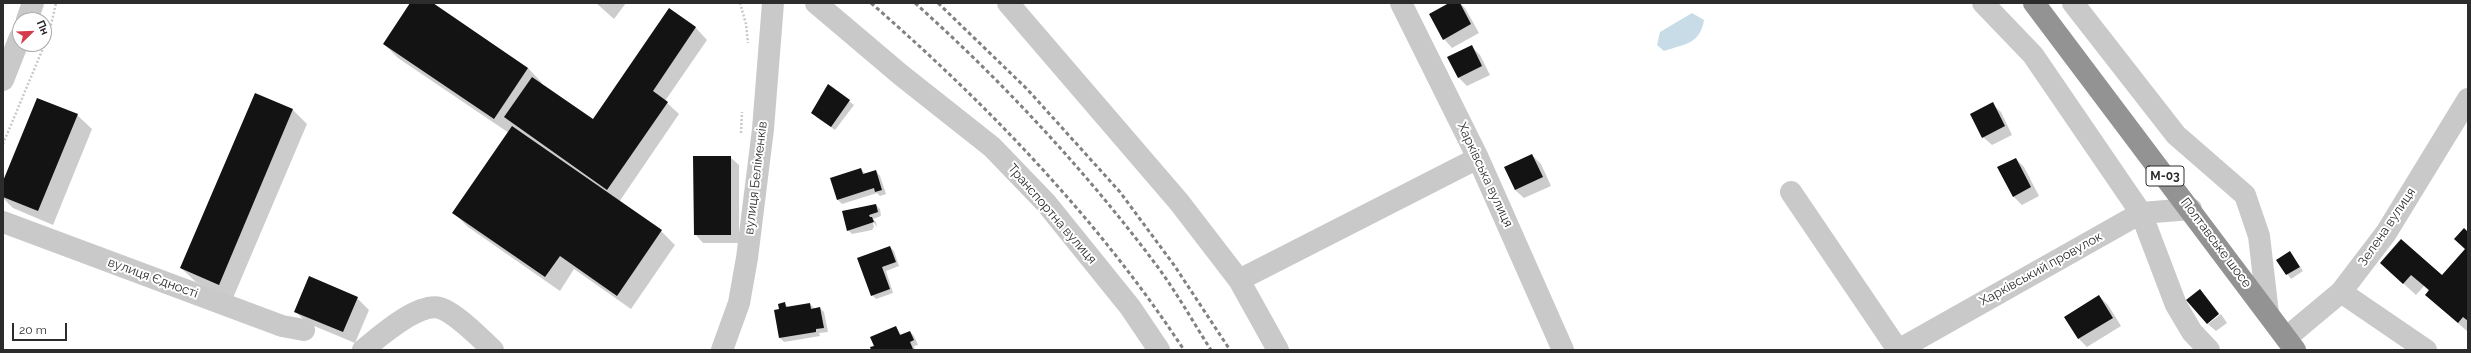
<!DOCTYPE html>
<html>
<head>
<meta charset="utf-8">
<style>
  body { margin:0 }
  #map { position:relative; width:2471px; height:353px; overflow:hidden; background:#fff; font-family:Raleway,sans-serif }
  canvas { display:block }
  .frame { position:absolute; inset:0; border:4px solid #2c2c2c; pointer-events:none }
  .north { position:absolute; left:12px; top:12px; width:40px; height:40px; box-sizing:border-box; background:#fff; border:1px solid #ababab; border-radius:50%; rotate:67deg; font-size:11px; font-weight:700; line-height:16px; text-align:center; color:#2c2c2c }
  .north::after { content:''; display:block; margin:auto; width:14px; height:18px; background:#d53c4a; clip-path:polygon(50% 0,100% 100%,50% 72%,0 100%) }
  .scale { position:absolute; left:12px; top:323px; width:55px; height:18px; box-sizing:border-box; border:2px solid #2c2c2c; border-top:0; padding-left:5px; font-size:12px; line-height:14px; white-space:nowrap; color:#2c2c2c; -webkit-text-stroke:3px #fff; paint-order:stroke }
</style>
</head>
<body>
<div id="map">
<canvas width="2471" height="353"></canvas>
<div class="frame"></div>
<div class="north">Пн</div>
<div class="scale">20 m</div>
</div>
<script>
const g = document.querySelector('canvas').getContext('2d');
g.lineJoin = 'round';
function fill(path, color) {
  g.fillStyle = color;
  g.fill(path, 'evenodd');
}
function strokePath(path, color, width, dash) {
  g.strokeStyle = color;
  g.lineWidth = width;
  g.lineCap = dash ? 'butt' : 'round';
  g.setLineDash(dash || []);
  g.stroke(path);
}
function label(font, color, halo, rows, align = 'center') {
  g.font = font + ' Raleway,sans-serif';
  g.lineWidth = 4;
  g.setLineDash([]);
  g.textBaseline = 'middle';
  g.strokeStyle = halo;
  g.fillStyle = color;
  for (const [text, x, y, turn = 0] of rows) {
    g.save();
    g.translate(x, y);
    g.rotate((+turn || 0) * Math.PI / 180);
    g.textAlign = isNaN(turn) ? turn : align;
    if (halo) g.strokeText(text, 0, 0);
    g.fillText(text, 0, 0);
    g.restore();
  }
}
const water = new Path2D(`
  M1692,13l12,7c-4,24 -19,24 -40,31l-7,-6 3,-13z`);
const shadow = new Path2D(`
  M412,3h19l97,65 14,15 -1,1 52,36 76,-110 27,18 11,12 -42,61 14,13 -60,88 42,29 14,14 -44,64 -57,-40 -14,22 -92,-64 -15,-15 56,-79 -111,-75 -14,-14z
  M596,3h30l-12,16z
  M1451,3h9l5,5 14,25 -27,15 -8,-9z
  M1471,46l9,9 10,20 -23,11 -8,-8 -10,-20z
  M829,86l25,19 -19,25 -19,-13 6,-18 -2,-2z
  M256,94l37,16 14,14 -74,174 -37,-16 -15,-14z
  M1992,104l9,8 11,23 -20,10 -9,-8z
  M77,115l15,14 -39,96 -40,-17 -10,-10v-15z
  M1532,155l9,9 10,22 -27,12 -9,-8z
  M730,157l9,8v78h-36l-8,-9z
  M2016,159l8,8 15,29 -17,9 -9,-9z
  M861,169l5,6 10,-4 4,5 6,18 -6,2 -3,-3 -35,11 -4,-4z
  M876,205l4,4 1,7 -8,3 3,3 1,5 -5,-7 2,7 -2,3 -20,4 -4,-4z
  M2468,233v99l-42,-37 3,-4 -5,-5 -8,9 -35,-32 61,13 24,-27z
  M890,247l4,4 5,15 -13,5 7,22 -17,6 -4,-4 -14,-37z
  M2290,253l13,18 -12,8 -13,-18z
  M2200,290l19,23 -12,9z
  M2099,296l9,9 13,21 -34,21 -8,-8 -13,-22z
  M357,298l12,12 -14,33 -48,-20 -12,-12z
  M784,303l5,5 21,-4 5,5 5,-1 4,4 4,20 -9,1 1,3 -36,6 -4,-4 -5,-27 5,-1z
  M2221,314l6,9 -11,8 -8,-7z
  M896,327l6,9 8,-4 4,4 4,9 -4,1 1,4h-42l-1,-2z`);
const building = new Path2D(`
  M410,3h23l95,65 -34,51 -111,-75z
  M1449,3h11l11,21 -28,16 -14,-26z
  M669,8l27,19 -43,64 15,11 -61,88 -103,-73 28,-40 61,42z
  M1472,45l10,21 -24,12 -11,-21z
  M828,84l22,16 -19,27 -20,-14z
  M255,93l38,16 -74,176 -39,-17z
  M37,98l41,16 -40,97 -35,-14v-16z
  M1993,102l12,24 -23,12 -12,-24z
  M512,126l150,104 -45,66 -57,-40 -15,21 -93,-64z
  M1532,154l11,23 -28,13 -11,-23z
  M693,156h38v79h-37z
  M2016,158l15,29 -18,10 -16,-30z
  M861,168l2,6 13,-4 6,20 -7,2 -1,-4 -37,12 -7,-22z
  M876,204l2,8 -9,3 1,2h2l2,5 -27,9 -5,-20z
  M2464,228l4,4v89l-5,-4 -5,6 -33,-28 4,-5 -18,-15 -8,9 -23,-21 21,-24 41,36 23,-26 -11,-10z
  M890,246l6,16 -14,5 8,22 -19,7 -14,-38z
  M2290,251l10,16 -14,8 -10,-15z
  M309,276l49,21 -15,35 -49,-20z
  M2200,289l19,25 -12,10 -21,-24z
  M2099,295l14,23 -35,21 -14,-22z
  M785,302l1,5 24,-4 1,6 9,-2 4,21 -8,1v3l-37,6 -5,-28 5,-1 -1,-5z
  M896,326l4,9 10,-4 4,9 -4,2 3,7 -42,1 -1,-3 4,-1 -4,-9z`);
const path = new Path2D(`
  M740,3l6,21 2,19
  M741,133l1,-21
  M3,144l46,-110 7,-31`);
const minor = new Path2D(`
  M816,3l85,72 91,72 54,56 84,104 29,43
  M1008,3l171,199 60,78 39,70
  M1401,3l77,155 85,192
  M1983,3l50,52 108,158 35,92 16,27 17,18
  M2073,3l103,132 69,60 14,41 9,77
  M27,20l6,-17
  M3,80l17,-43
  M1791,192l107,158
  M3,222l279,104 22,4
  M1239,280l239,-122
  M2341,292l85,58
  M2286,338l55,-46 45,-59 82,-134
  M363,350c16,-13 55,-48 77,-42 16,5 40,30 53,42
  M722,350l17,-47 8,-45 16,-129 10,-126
  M1898,350l243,-137 50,-4`);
const highway = new Path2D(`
  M2034,3l261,347`);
const rail = new Path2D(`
  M871,3c117,102 227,216 313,347
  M915,3c88,79 171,168 242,263 20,27 36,56 54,84
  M938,3l89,86 93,103 54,73 56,85`);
const shields = [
  [2165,176,38]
];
const shieldNames = [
  ["М-03",2165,176]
];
const streetNames = [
  ["Харківська вулиця",1485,175,65],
  ["вулиця Беліменків",756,178,-83],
  ["Транспортна вулиця",1052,214,49],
  ["Зелена вулиця",2387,227,-56],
  ["Полтавське шосе",2216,243,53],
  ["Харківський провулок",2041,269,-29],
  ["вулиця Єдності",153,278,20]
];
fill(water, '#c8dce7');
fill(shadow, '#0003');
fill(building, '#131313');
strokePath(path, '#c9c9c9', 2.5, [2, 2]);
strokePath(minor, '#c9c9c9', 22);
strokePath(highway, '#939393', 22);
strokePath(rail, '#818181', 3, [4, 3]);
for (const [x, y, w] of shields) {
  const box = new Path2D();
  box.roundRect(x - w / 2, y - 10, w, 20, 3);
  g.fillStyle = '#fff';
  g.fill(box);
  strokePath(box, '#2c2c2c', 1);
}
label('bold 12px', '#2c2c2c', null, shieldNames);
label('13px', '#2c2c2c', '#fff', streetNames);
</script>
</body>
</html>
